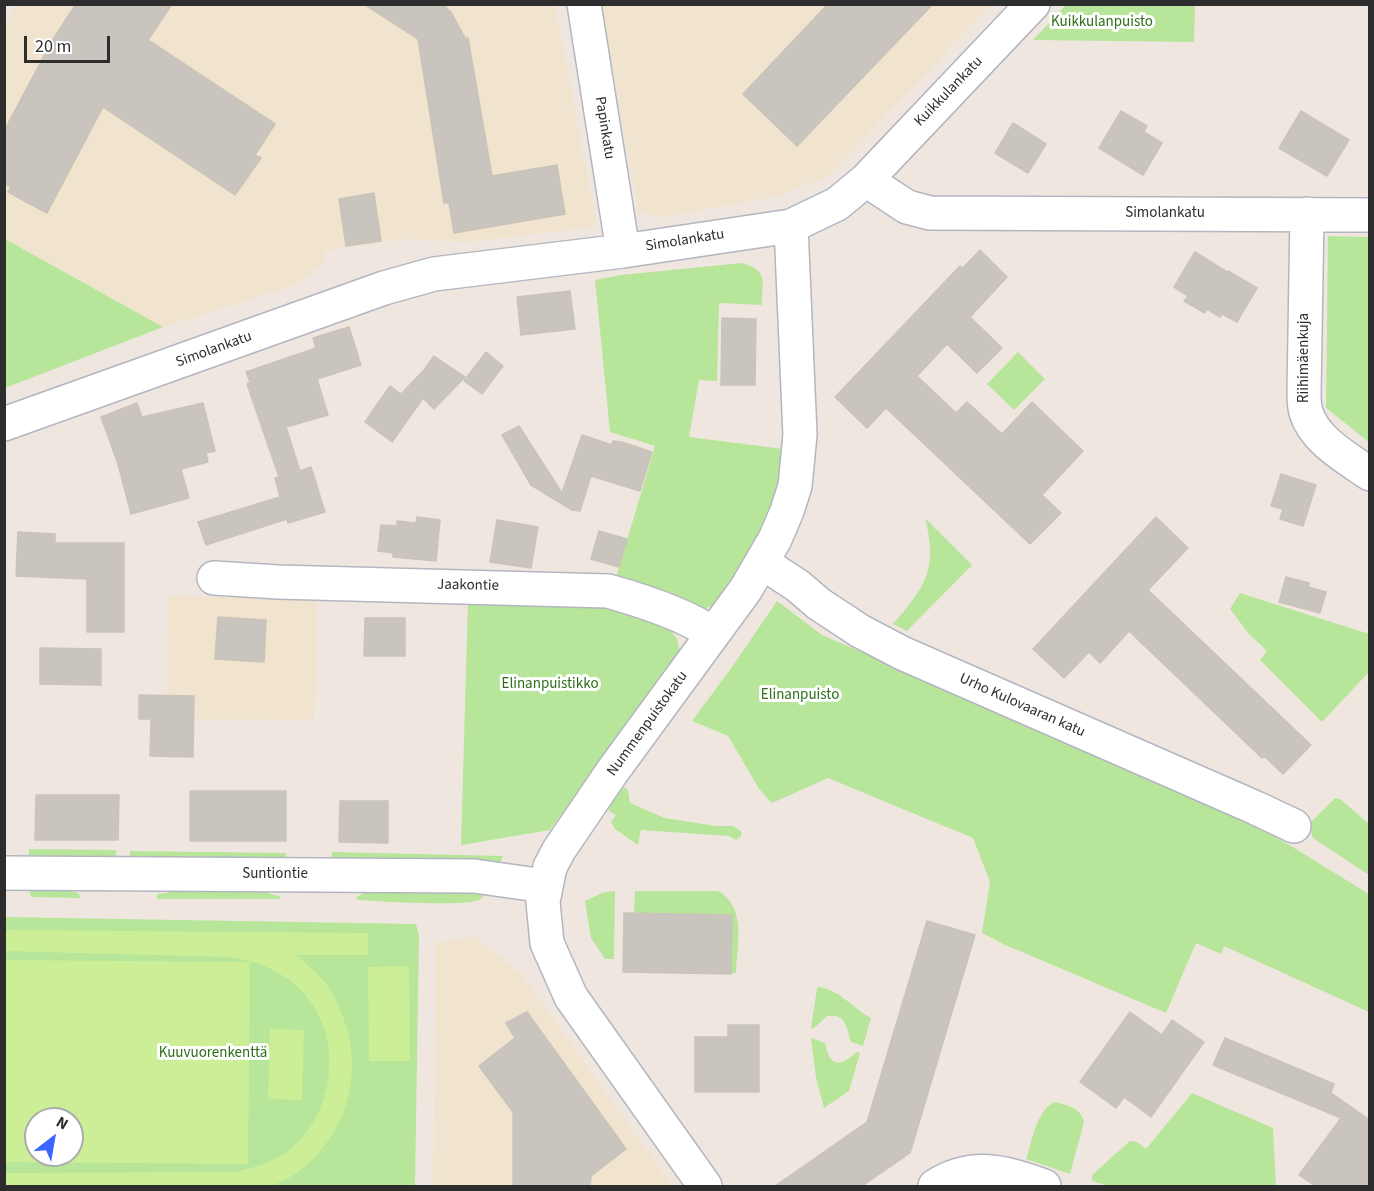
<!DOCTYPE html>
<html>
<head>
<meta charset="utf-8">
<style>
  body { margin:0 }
  #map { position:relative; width:1374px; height:1191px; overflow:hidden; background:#efe7df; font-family:"Source Sans 3",sans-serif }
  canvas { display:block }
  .frame { position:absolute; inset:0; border:6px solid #2d2d2d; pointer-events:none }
  .north { position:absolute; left:24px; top:1107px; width:60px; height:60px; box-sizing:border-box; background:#fff; border:2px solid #ababab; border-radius:50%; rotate:31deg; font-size:16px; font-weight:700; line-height:24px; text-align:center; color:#2d2d2d }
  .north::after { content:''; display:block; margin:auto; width:21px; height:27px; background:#3c66ff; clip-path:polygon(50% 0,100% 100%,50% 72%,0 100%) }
  .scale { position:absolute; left:24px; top:36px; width:86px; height:27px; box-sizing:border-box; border:3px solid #2d2d2d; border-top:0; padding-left:8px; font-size:18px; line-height:21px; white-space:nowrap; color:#2d2d2d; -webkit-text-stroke:4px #fff; paint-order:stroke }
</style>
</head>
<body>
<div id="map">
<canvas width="1374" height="1191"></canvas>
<div class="frame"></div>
<div class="north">N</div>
<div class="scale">20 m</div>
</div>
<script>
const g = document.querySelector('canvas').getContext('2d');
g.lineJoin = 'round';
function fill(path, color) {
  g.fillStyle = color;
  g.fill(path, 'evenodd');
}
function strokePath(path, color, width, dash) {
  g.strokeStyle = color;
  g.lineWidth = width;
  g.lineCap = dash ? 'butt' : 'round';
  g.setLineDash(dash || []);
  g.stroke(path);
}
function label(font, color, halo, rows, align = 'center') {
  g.font = font + ' "Source Sans 3",sans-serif';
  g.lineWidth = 6;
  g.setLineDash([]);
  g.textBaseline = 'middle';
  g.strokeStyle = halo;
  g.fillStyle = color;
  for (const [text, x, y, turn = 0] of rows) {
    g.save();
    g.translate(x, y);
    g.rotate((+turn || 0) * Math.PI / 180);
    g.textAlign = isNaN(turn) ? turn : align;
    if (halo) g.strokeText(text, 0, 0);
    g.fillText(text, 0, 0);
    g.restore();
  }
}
const education = new Path2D(`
  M16,5h539l42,222 -130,15 -63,-3 -80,12 1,11 -30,23 -132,42 -158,-88 -1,-209z
  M601,5h390l-163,171 -49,20 -122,22 -19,-9z
  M317,596l-3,124 -148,-1 2,-122z
  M475,936l48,40 149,210h-239l3,-243z`);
const green = new Path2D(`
  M1066,5h129l-1,37 -161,-2z
  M1328,236l41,1v205l-43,-34z
  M5,239l158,88 -158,61z
  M742,263c27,8 20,18 20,42l-43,-2 -2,78 -18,-1 -10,57 94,12 -4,32 -13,41 -26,47 -25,36 -16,5 -84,-29 40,-135 -45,-14 -15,-152 26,-5z
  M1018,352l27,27 -31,31 -27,-26z
  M925,518l47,47 -65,66 -14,-7c33,-38 45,-55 32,-106z
  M1240,593l129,41v38l-47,50 -62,-62 7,-9 -18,-17 -19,-25z
  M603,600l66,28 8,11 3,12 -130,179 -89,15 7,-244z
  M777,601l45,34 389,166 75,42 83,51v118l-145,-66 -3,8 -25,-11 -30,70 -163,-69 -21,-11 8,-51 -17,-44 -145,-60 -56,25 -13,-14 -31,-53 -36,-15 40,-54z
  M624,787l4,3 2,13 35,15 51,8h17l8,5v5l-5,4 -7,-4 -88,-6 -3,15 -23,-16 -4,-7 5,-7 -7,-4 2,-7z
  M1335,798l5,1 29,25v51l-56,-37 -4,-14z
  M29,849l87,1v11h-87z
  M130,851l156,2v11l-156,-2z
  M332,852l171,4 -4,10 -168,-2z
  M30,883l27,1 22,10 1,4 -47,-1 -3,-2z
  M257,886l16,9 7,1v3h-123v-5l10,-1 5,-3z
  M370,889h117c-2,4 -4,9 -8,11 -17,7 -100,1 -123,0l1,-3z
  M615,891l-1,68h-9l-14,-21 -6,-37 19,-9z
  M635,891h83c29,16 19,54 18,82h-5l1,-58 -98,-2z
  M5,917l411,7 3,11 -4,251h-410zM36,1119h36v36h-36z
  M819,987c24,5 32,20 52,31l-8,28 -12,-4c-4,-14 -6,-30 -24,-26l-13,12h-3l6,-40z
  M811,1038l14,5c5,25 15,24 32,9l3,1 -11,38 -25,17 -8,-30z
  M1192,1093l81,35 3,58h-168l-16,-5v-6l38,-34 7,1 9,7z
  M1056,1102c13,4 25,6 28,20l-14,52 -44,-15c6,-17 11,-52 30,-57z`);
const pitch = new Path2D(`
  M5,930l363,3v22h-72c12,11 26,21 35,36 30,53 29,110 -9,158 -14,17 -31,30 -51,37h-266v-13l231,-1c15,-4 29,-7 43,-15 62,-38 69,-135 9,-178 -19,-13 -38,-19 -60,-22l-223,-6z
  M5,960l245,2 -2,202 -243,-2zM36,1119h36v36h-36z
  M409,966l1,95h-41l-1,-94z
  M270,1029l34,1 -2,70 -34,-1z`);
const building = new Path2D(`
  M76,4h96l-24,36 127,84 -20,31 6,3 -26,37 -132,-88 -56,106 -39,-21 3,-5 -7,-4v-52l48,-90z
  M364,4h78l9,8 14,26h3l24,138 65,-11 8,49 -111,19 -5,-30h-5l-26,-164z
  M828,4h105l-136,142 -54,-52z
  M1121,111l26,15 -3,6 18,11 -19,32 -44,-27z
  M1301,111l48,29 -22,36 -48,-28z
  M1013,123l33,21 -18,29 -33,-20z
  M374,193l7,48 -35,5 -7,-47z
  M980,250l27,27 -37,40 32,31 -25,25 -30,-29 -30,32 39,37 11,-11 35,32 30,-32 51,49 -41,44 19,18 -31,31 -144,-136 -19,20 -32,-31 125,-131 3,2z
  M1195,252l32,20 1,-1 29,17 -20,34 -15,-8 -2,3 -13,-8 -2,4 -21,-12 4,-5 -14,-9z
  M570,291l5,38 -54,6 -4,-38z
  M722,318l34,1 -1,66h-34z
  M349,327l12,38 -44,14 11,36 -42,12 14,44 11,-4 14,45 -37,11 -1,-4 -81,26 -8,-23 82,-25 -5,-19 4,-1 -32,-93 3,-2 -4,-10 70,-24 -3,-10z
  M486,352l17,14 -21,28 -18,-13z
  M434,356l31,21 -31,32 -11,-11 -31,44 -27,-20 25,-36 11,8 23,-24z
  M137,403l5,14 61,-14 12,48 -9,2 2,9 -27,7 8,29 -58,16 -13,-50 -17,-47z
  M519,426l43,67 20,-58 30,10 1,-4 9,1 30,10 -12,39 -49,-15 -11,35 -8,-1 -41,-25 -29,-50z
  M1281,474l35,11 -13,41 -23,-7 3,-10 -12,-3z
  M417,517l23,3 -4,41 -43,-4v-4l-15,-2 3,-26 16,1v-5l19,2z
  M1156,517l32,31 -40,42 163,155 -28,29 -19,-18 -2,2 -133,-127 -29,32 -11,-11 -25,26 -31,-29z
  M497,520l41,7 -7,41 -41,-6z
  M599,531l28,8 -8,28 -28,-8z
  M18,532l37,2v9h69v89h-37v-53l-71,-3z
  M1286,577l23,6 -1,4 18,5 -6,21 -41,-11z
  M218,617l48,3 -2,42 -49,-3z
  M365,618h40v38h-41z
  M40,648l61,1v36l-61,-1z
  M139,695l55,1 -1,61 -43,-1 1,-37h-12z
  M190,791h96v50h-96z
  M36,795h83l-1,45h-83z
  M340,801h48v42l-49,-1z
  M624,913l108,2 -1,59 -108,-2z
  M927,921l48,14 -65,218 -48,33h-87l92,-64z
  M527,1012l99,137 -35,27 -1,10h-77v-74l-34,-46 36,-28 -9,-15z
  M1130,1012l32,23 10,-15 32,22 -53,75 -27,-20 -8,11 -36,-26z
  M728,1025h31v67h-64v-55h33z
  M1225,1038l109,46 -3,9 39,27v66h-54l-17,-11 42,-57 -128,-53z`);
const minor = new Path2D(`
  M584,4l39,247
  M866,180l41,27 23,6 440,2
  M1307,214l-3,179c0,6 0,13 2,19 8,28 41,46 64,62
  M4,424l380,-136 50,-14 189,-23 168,-25 46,-22 29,-24 167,-176
  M763,563l35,23 21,18 41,27 42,22 354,155 38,18
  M214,578l64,4 330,9c32,9 79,24 105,43
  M4,873l470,3 71,10
  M705,1186l-134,-189 -24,-54 -4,-41 7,-35 9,-17 53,-78 134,-183 29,-50 12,-28 8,-25 5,-51 -9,-209
  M935,1186c38,-24 69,-14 109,0`);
const parkNames = [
  ["Kuikkulanpuisto",1102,23],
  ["Elinanpuistikko",550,685],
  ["Elinanpuisto",800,696],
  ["Kuuvuorenkenttä",213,1054]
];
const streetNames = [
  ["Kuikkulankatu",949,92,-46],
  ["Papinkatu",604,128,81],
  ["Simolankatu",1165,214],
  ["Simolankatu",685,241,-9],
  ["Simolankatu",214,350,-20],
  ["Riihimäenkuja",1305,358,-90],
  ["Jaakontie",468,586,1],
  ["Urho Kulovaaran katu",1022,706,24],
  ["Nummenpuistokatu",648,724,-54],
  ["Suntiontie",275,875]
];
fill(education, '#f0e4ce');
fill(green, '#b7e69a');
fill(pitch, '#cbee96');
fill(building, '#cac4be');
strokePath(building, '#cac3b8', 1.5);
strokePath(minor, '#b3b6c0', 36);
strokePath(minor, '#fff', 33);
label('15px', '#2d6e18', '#fff', parkNames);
label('15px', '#2d2d2d', '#fff', streetNames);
</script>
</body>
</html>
